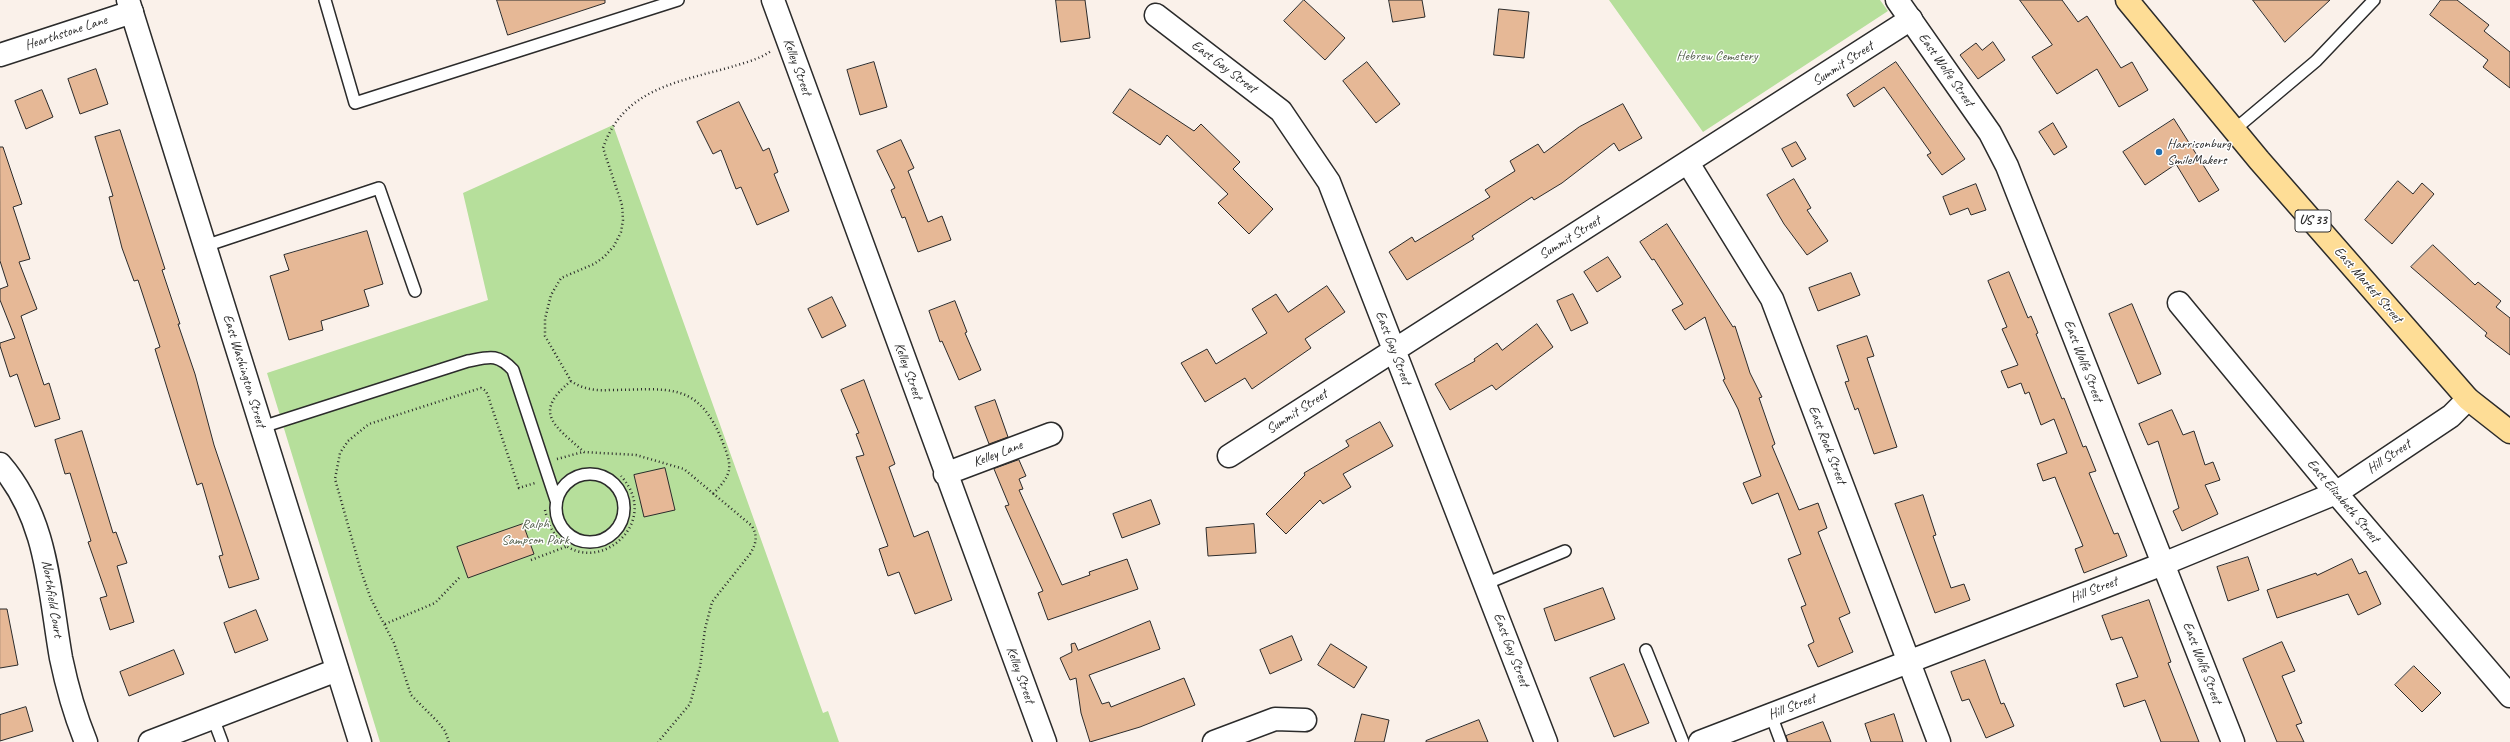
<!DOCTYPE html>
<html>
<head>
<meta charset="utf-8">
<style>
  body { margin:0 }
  canvas { display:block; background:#faf1ea }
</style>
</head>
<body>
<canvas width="2510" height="742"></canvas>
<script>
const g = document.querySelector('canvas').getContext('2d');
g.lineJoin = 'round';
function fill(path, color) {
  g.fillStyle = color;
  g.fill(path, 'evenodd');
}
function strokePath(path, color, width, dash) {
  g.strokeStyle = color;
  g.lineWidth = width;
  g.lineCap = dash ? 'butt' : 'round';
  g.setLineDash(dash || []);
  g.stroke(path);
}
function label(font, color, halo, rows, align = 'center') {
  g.font = font + ' Caveat,sans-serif';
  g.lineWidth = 3;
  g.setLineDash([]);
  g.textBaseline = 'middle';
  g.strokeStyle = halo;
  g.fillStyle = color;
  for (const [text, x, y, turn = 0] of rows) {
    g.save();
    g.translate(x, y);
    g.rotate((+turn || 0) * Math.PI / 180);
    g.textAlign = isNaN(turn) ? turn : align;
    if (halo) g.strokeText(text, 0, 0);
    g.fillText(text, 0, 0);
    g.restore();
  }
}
const green = new Path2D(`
  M1609,0h271l8,11 -185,121z
  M613,125l210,588 5,-2 11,31h-459l-113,-369 221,-73 -25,-107z`);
const building = new Path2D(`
  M497,0h108v3l-97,32z
  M1056,0h29l5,38 -29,4z
  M1304,0l41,38 -20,22 -41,-39z
  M1389,0h33l3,17 -32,5z
  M2020,0h42l16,22 9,-6 34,52 11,-6 16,28 -29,17 -22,-38 -40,25 -25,-37 20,-12z
  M2253,0h77l-45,42z
  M2441,0h16l32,25 -5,6 26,21v36l-27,-21 5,-7 -58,-45z
  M1499,9l30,3 -5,46 -30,-3z
  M1993,42l12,18 -27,19 -18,-24 16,-12 6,7z
  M874,62l13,45 -27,8 -13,-45z
  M1367,62l33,42 -24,19 -33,-42z
  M1896,62l69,97 -23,16 -15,-20 4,-2 -47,-66 -30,20 -7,-12z
  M96,69l12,35 -28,10 -12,-35z
  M1130,89l64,42 7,-7 39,38 -7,7 40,40 -24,25 -31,-31 10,-9 -61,-59 -7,10 -47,-32z
  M42,90l11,27 -27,12 -11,-28z
  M739,102l24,49 6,-3 9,24 -4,2 15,37 -32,14 -16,-38 -5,2 -15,-39 -8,4 -16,-32z
  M1623,104l19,34 -23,13 -5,-8 -52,40 -28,17 -2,-3 -60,39 2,3 -67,41 -18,-28 23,-15 3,5 75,-45 -5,-7 30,-19 -5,-10 28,-17 6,9 35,-26z
  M2174,119l45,71 -20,12 -23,-38 -31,21 -22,-33z
  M2053,123l14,24 -13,8 -15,-23z
  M120,130l45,139 -3,1 18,54h-2l17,50 19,71 45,134 -30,9 -10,-32 4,-1 -21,-72 -5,2 -42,-136 5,-2 -22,-67 -4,1 -12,-33 -13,-51 4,-1 -18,-59z
  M901,140l13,28 -6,3 20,51 14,-6 9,24 -33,12 -13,-35 -3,1 -11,-28 4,-2 -18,-37z
  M1796,142l10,17 -14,8 -10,-18z
  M0,147h3l19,57 -9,3 17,52 -11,3 18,47 -16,7 23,69 5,-2 11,36 -25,8 -18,-53 -7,3 -10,-31v-3l15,-5 -15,-38v-11l8,-3 -8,-25z
  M1794,179l17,29 -4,2 21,31 -21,14 -23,-31 -17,-29z
  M2398,181l15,13 9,-11 12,11 -42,50 -27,-24z
  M1976,184l10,26 -15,5 -3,-7 -18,7 -7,-18z
  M1667,224l66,103 2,-1 15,47 12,24 -3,1 16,46 -3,2 27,64 19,-7 9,25 -9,4 32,81 -11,5 14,34 -35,15 -10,-22 6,-3 -13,-35 5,-2 -18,-46 13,-5 -23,-61 -26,11 -9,-21 18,-7 -23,-67 -15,-29 2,-1 -20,-62 -20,13 -13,-20 11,-6 -29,-45 -2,1 -12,-18z
  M367,231l16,53 -19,6 5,16 -48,15 2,9 -34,10 -19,-64 19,-6 -5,-15z
  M2433,245l42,40 3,-3 23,19 -5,6 14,11v37l-25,-19 2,-3 -76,-66z
  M1608,257l13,20 -24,15 -13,-20z
  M2009,272l19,46 3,-2 7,17 -2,1 26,65 2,-1 19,49 3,-1 10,25 -7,2 25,61 4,-1 9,23 -43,17 -9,-24 8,-3 -25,-61 -3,-8 -12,4 -6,-17 30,-11 -13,-34 -13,6 -12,-33 -4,2 -4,-11 -13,5 -7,-17 17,-6 -16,-36 5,-2 -19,-46z
  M1851,273l9,22 -42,16 -9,-23z
  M1327,286l18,26 -40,27 6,9 -59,41 -7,-11 -40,24 -24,-39 26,-14 9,15 51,-31 -15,-24 24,-15 12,18z
  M1573,294l15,29 -17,8 -14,-30z
  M832,297l14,29 -24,12 -14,-29z
  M955,301l12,31 -2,1 16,37 -22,10 -17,-39 -2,1 -11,-31z
  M2132,304l29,70 -23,10 -29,-70z
  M1537,324l16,23 -57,43 -4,-5 -42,25 -15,-26 40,-23 -1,-2 23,-16 5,7z
  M1867,336l7,20 -7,2 30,89 -23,7 -16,-46 -3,2 -10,-28 4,-1 -12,-35z
  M864,380l31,84 -6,3 25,70 14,-6 24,69 -37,14 -16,-42 -11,4 -9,-27 9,-3 -32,-89 8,-2 -8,-21 3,-1 -18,-43z
  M995,400l13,37 -19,7 -14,-37z
  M2172,410l11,25 11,-4 11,34 8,-3 7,18 -15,5 13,29 -36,17 -9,-20 6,-3 -21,-67 -10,4 -9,-21z
  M1380,422l13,24 -50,28 8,13 -28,17 -3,-4 -34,34 -20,-20 39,-39 -1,-2 45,-27 -3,-5z
  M82,431l31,102 3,-1 11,31 -10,3 17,56 -24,8 -10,-32 7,-2 -19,-54 3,-1 -21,-68 -5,1 -10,-34z
  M1019,460l7,16 -7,3 4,10 -4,1 43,95 28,-10 -1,-3 38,-13 11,30 -90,31 -10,-27 5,-2 -38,-85 4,-1 -15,-36z
  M665,468l10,42 -31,7 -10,-42z
  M1923,495l13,40 -3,1 18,52 13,-4 6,16 -35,13 -40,-109z
  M1151,500l9,24 -38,14 -9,-24z
  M523,524l11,30 -66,24 -11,-31z
  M1254,524l2,29 -48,3 -2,-28z
  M2248,557l11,33 -31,11 -11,-34z
  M2352,559l7,15 7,-3 15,33 -23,11 -10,-21 -71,24 -10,-28 49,-17 1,2z
  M1603,588l12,31 -60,22 -11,-32z
  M2149,600l22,62 -3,1 31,79h-38l-16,-42 -21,7 -8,-23 22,-7 -16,-40 -11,3 -9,-24z
  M0,609h7l11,56 -18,3z
  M256,610l12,30 -33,13 -11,-30z
  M1150,621l10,28 -71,26 13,29 7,-2 2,5 73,-29 11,27 -55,22 -50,15 -9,-29 -5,-35 -6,2 -10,-22 12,-6 -1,-8 4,-1 3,7z
  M1292,636l10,24 -32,14 -10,-24z
  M2282,642l13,29 -13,5 20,47 -6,2 8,17h-27l-34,-83z
  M1331,644l36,23 -13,21 -36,-23z
  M174,650l10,24 -55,22 -9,-24z
  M1985,660l16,44 3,-1 10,23 -28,12 -17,-39 -7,2 -11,-29z
  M1624,664l25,59 -35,14 -24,-59z
  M2414,666l27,27 -19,19 -27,-27z
  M26,707l7,24 -33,10v-26z
  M1362,714l27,6 -5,22h-29z
  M1894,714l9,28h-32l-6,-18z
  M1479,720l9,22h-62v-1z
  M1823,722l8,20h-43l-2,-6z`);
const path = new Path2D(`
  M571,381c-39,32 -17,44 13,71l52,3 48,14 68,57c6,11 4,18 -2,28l-38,48 -7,27 -5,38 -10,37 -32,38
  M557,459l26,-7
  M713,494c19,-20 20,-26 10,-51 -25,-64 -56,-53 -114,-53 -13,1 -27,-1 -38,-9l-26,-45v-17l6,-24 10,-17 33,-14 10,-7 10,-11 7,-14 2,-12 -1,-15 -19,-57c20,-59 75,-66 128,-81 13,-4 29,-8 40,-16
  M545,510c2,8 4,16 9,23 34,51 112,-7 67,-57
  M531,560l37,-14
  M385,624l50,-21 25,-26
  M449,742l-4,-11 -7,-9 -27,-27 -17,-52 -23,-44 -10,-28 -26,-92 5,-26 8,-12 21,-17 112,-36 5,3 2,5 31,92 16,-5`);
const service = new Path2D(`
  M325,0l30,103 323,-103
  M2234,130l82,-69 58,-61
  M205,246l174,-58 36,103
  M262,427l206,-66c21,-4 29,-8 45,9l43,130
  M556 508a34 34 0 1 1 68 0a34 34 0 1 1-68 0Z
  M1485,584l80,-33
  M1646,650l37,92
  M1771,715l10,27
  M213,718l9,24`);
const minor = new Path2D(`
  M773,0l272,742
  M1156,15l125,96 48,71 217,560
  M0,55l132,-43
  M1688,163l84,136 167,443
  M2179,303l157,190 174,203
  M1229,456l682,-437
  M0,464c48,55 49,126 61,194 6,29 14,57 25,84
  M945,474l106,-40
  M150,742l187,-72
  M1214,742l61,-23 30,1
  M1700,742l463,-178 173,-71 115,-77 17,-17`);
const tertiary = new Path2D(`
  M128,0l232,742
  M1897,0l93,133 17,33 226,576`);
const primary = new Path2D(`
  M2127,0l132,160 209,239 42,33`);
const markers = [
  [2159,152,4,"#1f6fb2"]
];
const shields = [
  [2313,221,36]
];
const shieldNames = [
  ["US 33",2313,221]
];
const streetNames = [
  ["Hearthstone Lane",66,33,-18],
  ["Summit Street",1843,64,-33],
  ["Kelley Street",797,67,70],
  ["East Gay Street",1224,67,37],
  ["East Wolfe Street",1946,70,55],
  ["Summit Street",1570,238,-32],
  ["East Market Street",2368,285,49],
  ["East Gay Street",1393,348,69],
  ["East Wolfe Street",2083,361,69],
  ["East Washington Street",244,371,73],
  ["Kelley Street",908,371,70],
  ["Summit Street",1297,412,-33],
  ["East Rock Street",1827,445,69],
  ["Kelley Lane",998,454,-21],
  ["Hill Street",2389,457,-34],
  ["East Elizabeth Street",2343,501,50],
  ["Hill Street",2094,590,-21],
  ["Northfield Court",52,599,81],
  ["East Gay Street",1511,650,69],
  ["East Wolfe Street",2202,663,69],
  ["Kelley Street",1020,675,70],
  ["Hill Street",1792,707,-21]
];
const parkNames = [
  ["Hebrew Cemetery",1717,56],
  ["Ralph",535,524],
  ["Sampson Park",535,540]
];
const poiNames = [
  ["Harrisonburg",2167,144],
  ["SmileMakers",2167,160]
];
fill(green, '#b6df9b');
fill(building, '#e6b896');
strokePath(building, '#2b2b2b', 1);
strokePath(service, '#2b2b2b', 14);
strokePath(minor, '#2b2b2b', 25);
strokePath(tertiary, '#2b2b2b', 25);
strokePath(primary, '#2b2b2b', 25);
strokePath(path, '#2b2b2b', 2.5, [1, 3]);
strokePath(service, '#fff', 11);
strokePath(minor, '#fff', 22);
strokePath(tertiary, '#fff', 22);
strokePath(primary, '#fedd96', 22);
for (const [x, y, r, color] of markers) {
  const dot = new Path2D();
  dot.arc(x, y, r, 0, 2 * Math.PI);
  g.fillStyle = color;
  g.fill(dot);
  strokePath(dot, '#fff', 1.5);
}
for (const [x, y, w] of shields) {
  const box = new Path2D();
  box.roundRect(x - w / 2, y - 11, w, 22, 3);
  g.fillStyle = '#fff';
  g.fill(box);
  strokePath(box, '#2b2b2b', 1);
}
label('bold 13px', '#2b2b2b', null, shieldNames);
label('14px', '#2b2b2b', '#fff', streetNames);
label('14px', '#55614d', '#fff', parkNames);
label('14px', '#2b2b2b', '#fff', poiNames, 'left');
</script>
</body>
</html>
